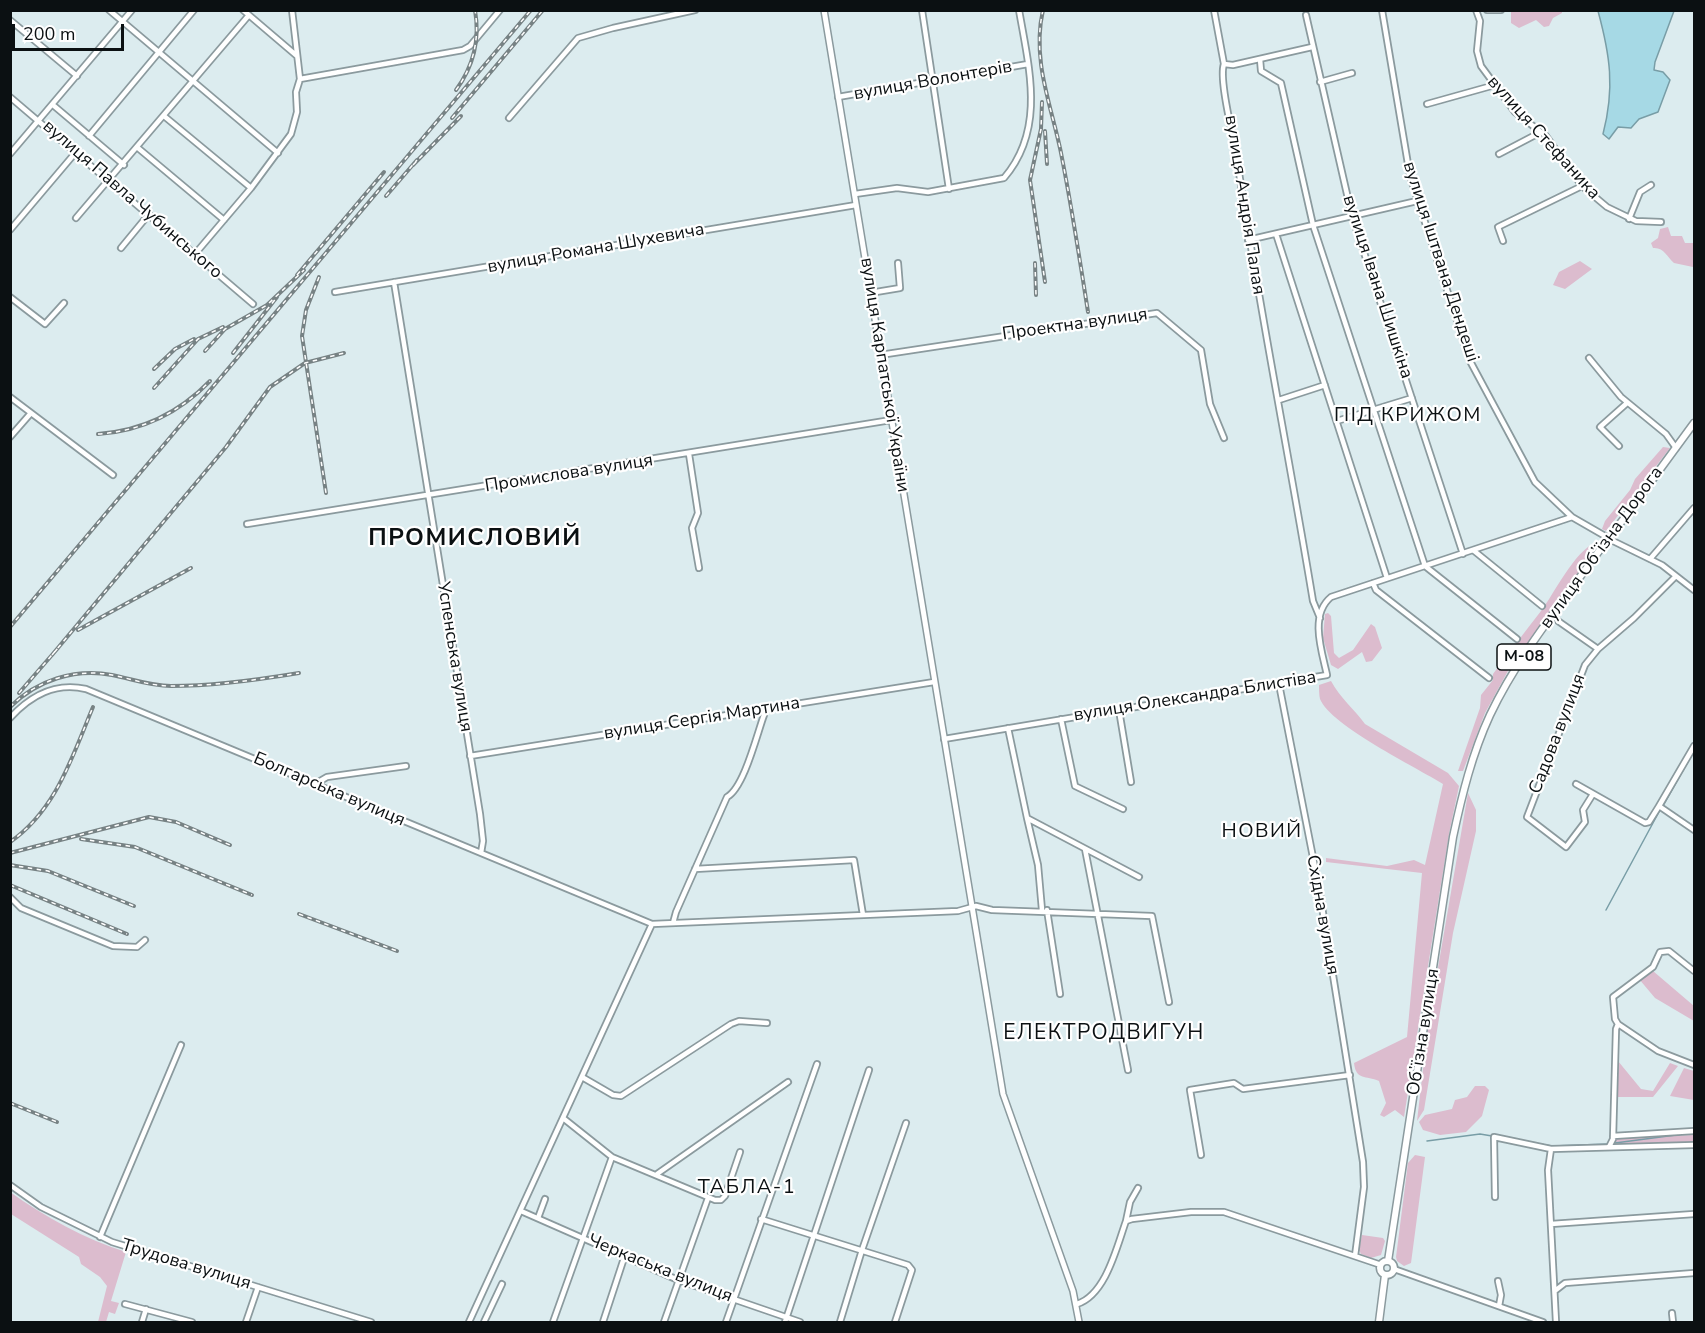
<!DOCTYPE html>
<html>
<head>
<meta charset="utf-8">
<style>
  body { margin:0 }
  #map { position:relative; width:1705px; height:1333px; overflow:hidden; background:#dcecef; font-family:"Nunito Sans",sans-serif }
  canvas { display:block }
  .frame { position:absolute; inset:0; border:12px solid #0b1012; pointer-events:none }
  .scale { position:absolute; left:12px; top:24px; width:112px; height:27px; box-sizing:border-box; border:3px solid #0b1012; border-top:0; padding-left:8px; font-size:18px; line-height:21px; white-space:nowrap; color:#0b1012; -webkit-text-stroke:4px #fff; paint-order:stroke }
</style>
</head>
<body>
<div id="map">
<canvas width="1705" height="1333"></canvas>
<div class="frame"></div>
<div class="scale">200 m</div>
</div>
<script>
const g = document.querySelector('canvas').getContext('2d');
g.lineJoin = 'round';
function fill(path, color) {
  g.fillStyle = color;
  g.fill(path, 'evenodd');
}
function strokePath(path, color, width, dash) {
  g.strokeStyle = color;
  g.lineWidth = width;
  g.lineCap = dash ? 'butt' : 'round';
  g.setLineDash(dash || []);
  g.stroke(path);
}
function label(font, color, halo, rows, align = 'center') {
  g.font = font + ' "Nunito Sans",sans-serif';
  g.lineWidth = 4.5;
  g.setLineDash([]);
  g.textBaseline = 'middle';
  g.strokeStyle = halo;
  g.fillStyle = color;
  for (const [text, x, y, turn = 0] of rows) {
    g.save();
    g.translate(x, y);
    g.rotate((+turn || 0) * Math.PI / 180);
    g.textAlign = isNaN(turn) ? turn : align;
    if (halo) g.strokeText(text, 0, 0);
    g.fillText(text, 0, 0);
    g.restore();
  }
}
const green = new Path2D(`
  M1516,11l46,-1v3l-9,5 -4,8 -5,1 -8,-7 -17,8 -8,-5v-11z
  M1668,227l3,9h11l3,7h9l-1,24 -19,-4c-7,-6 -10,-16 -21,-15l-2,-5 7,-5 2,-9z
  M1580,261l12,8 -27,20 -12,-4 6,-13z
  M1663,447l7,1 -64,83 -4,-2 3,-8 25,-31 5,-11z
  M1596,542l1,3 -7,12 -81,112 -24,44 -22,58h-5l22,-63 1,-13 12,-15v-6c16,-22 32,-42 48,-63 15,-20 32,-58 55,-69z
  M1328,613l3,3 3,37 5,5 14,-8 18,-26 4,3 7,21 -10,13 -6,1 -4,-10 -24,17 -7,-4 -8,-27 2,-24z
  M1331,681c9,17 23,28 34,43l83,49 11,13 -10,48 -45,283 -9,-7 -11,7 -4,-2 6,-12 -7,-22c-13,-6 -23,0 -25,-18l53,-26 15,-164 -96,-11v-4l61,8 27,-6 11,5 18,-81c-27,-17 -112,-58 -123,-85 -1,-4 -1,-10 -1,-14z
  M1468,793l8,17v21l-23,102 -29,177 -7,11 11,-95z
  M1653,971l41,35v15l-39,-23 -16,-19z
  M1618,1061l23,28 12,2 17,-28 8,3 -25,31h-36z
  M1684,1068l10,3v29l-24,-4z
  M1475,1086h10l4,4 -7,26 -16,16 -26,3 -17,-5 -4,-8 6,-7 27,-6 3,-9 12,-3z
  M1694,1135v8l-81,3 3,-8z
  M1415,1155l10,2 -14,106 -7,3 -7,-5 -1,-4 12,-94z
  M10,1192c35,25 75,47 116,60l-15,49 8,2 -4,11 -6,-2 -3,10h-8l9,-36 -7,-9 -19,-13 -2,-7 -68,-43z
  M1362,1235l21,3 2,3 -4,14 -10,3 -10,-4 -2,-4z`);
const water = new Path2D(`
  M1598,11h76l-19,51 -1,8 9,2 7,8 -12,32 -19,7 -8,9 -13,-1 -9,12 -6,-5c12,-46 7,-79 -5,-123z`);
const stream = new Path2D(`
  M1663,806l31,-55
  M1606,910l54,-100
  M1427,1141l53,-7 72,12 56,-2
  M1615,1143l76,-10`);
const minor = new Path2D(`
  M109,10l169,143
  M243,10l54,46
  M922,10l27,179
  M1214,10l10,54c-6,16 12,82 14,102 22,145 51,290 75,435l7,17
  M1382,10l28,166 60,185 65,121 37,35 33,19
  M1476,10l4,11 -3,30 4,15 34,46 31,24 36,50 25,21 29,14 25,1
  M1487,10h14
  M1306,15l46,201 111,338
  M10,20l67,56
  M1260,59l1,12 20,12 32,142 112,341 92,73
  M1224,64l9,1 79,-18
  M300,79l163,-29 7,-4 30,-36
  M1320,82l32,-9
  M10,97l243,207
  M838,97l190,-33
  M1427,104l68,-19
  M53,105l71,60
  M164,116l87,72
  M509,118l69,-80 35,-10 82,-18
  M89,136l105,-126
  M138,148l86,72
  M10,154l122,-144
  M1499,154l42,-22
  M855,194l42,-6 31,4 76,-14c42,-49 25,-110 15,-168
  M76,218l173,-203
  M1629,219l11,-27 11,-7
  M10,230l66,-78
  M1276,234l111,344
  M1248,240l169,-39
  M1503,241l-5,-14 84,-41
  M121,248l28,-34
  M195,254l56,-66 40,-54 6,-22 -1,-20 4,-13 -8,-69
  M394,282l86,532 3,27 -2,12
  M335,292l521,-87
  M870,293l30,-5 -2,-25
  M10,297l35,27 19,-21
  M880,355l277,-42 44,37 9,54 14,34
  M1589,358l32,39 45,37 10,14
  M10,397l103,78
  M1279,400l46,-15
  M1337,421l75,-23
  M10,437l21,-24
  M1619,446l-19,-19 27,-24
  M689,454l9,59 -6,15 7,40
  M247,524l644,-104
  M1613,541l49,24 32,25
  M1473,550l69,56
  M1650,559l44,-51
  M1373,583l3,7 113,88
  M1558,621l40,28
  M1279,684l40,204 44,274 1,25 -9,69
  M1119,710l12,72
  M10,718c21,-23 45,-36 76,-29l566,235 306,-13 18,-5 16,4 160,6 17,86
  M1061,719l14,67 48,23
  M1008,728l19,90 112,59
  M944,739l383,-64c-5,-23 -18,-60 4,-78l241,-80
  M1694,746l-35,60 35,24
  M470,756l464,-74
  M315,784l12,-7 79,-11
  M1576,784l69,39 4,-1 10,-16
  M1593,794l-10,16 2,12 -19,25 -39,-30 58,-152 13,-16 36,-31 42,-42
  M1027,818l11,47 4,45
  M1085,849l43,221
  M695,869l159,-9 9,55
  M10,897l11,11 92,38 24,1 8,-7
  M1047,910l13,84
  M673,923l3,-11 51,-115c17,-9 30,-63 37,-82l-1,-6
  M1618,1024l-3,-5 -2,-22 40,-30 7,-15 9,-1 25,20
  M1618,1024l40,27 36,14
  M582,1077l31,18 8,1 110,-72 8,-3 28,2
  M563,1118l49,39 103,43h6l4,-4 15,-44
  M1613,1136l81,-5
  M1609,1147l4,-8 3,-110 2,-5
  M1551,1149l-3,21 8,152
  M1201,1155l-11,-65 44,-7 9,6 107,-14
  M657,1174l131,-92
  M10,1185l31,22 71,35 259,80
  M1495,1197l-1,-60 57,12 143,-4
  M521,1211l157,69 122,42
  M538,1218l7,-19
  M761,1219l147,46 4,5 -17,52
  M1126,1221l4,-19 8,-14
  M1551,1224l143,-10
  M100,1237l81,-192
  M1394,1269l149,53
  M1498,1281l3,14 -2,11
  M1556,1290l9,-7 129,-10
  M125,1304l67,18
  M1077,1304c29,-9 40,-58 49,-83l6,-2 59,-7h33l157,53
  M1672,1313l1,9
  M142,1322l4,-13
  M246,1322l12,-35
  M469,1322l183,-398
  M484,1322l18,-38
  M553,1322l59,-165
  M603,1322l22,-67
  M664,1322l44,-124
  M726,1322l91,-258
  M785,1322l84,-252
  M840,1322l22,-72 44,-127`);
const major = new Path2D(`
  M824,10l179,1084 70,197 6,31`);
const highway = new Path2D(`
  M1625,517l69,-94
  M1380 1268a7 7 0 1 1 14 0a7 7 0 1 1-14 0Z
  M1388,1261l65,-424c9,-42 19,-83 37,-122 28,-59 71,-111 109,-164
  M1379,1322l6,-47`);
const rail = new Path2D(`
  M1043,10c-12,52 10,99 19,148 10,51 18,103 26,154
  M456,90c17,-23 24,-51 19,-80
  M1042,102l-1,27 -11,51 15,102
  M452,118l91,-108
  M1045,131l2,33
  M413,165l48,-49
  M386,196l31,-36
  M1035,263l1,32
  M297,275l87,-103
  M319,277l-13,33 -4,26 24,157
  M205,351l20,-22 42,-24 37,-35
  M233,353l44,-56
  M154,369l21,-20 19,-10
  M154,388l44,-49 25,-12
  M98,434c44,-3 81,-21 112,-53
  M10,627l521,-617
  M78,630l113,-62
  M52,655l174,-208 44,-60 35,-24 39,-10
  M19,693l39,-45
  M10,707c27,-27 65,-39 102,-32 20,4 38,11 59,11 43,0 86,-6 128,-13
  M81,839l54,8 117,48
  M10,842c46,-32 62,-85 83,-135
  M10,853l139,-36 27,5 54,23
  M10,865l38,6 86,35
  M10,885l117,49
  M299,914l98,37
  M10,1103l47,19`);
const highwayBridge = new Path2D(`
  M1599,551l26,-34`);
const shields = [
  [1524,657,54]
];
const shieldNames = [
  ["М-08",1524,657]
];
const streetNames = [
  ["вулиця Волонтерів",933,81,-10],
  ["вулиця Стефаника",1543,138,48],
  ["вулиця Павла Чубинського",132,200,41],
  ["вулиця Андрія Палая",1244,205,81],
  ["вулиця Романа Шухевича",596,249,-10],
  ["вулиця Іштвана Дендеші",1440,262,72],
  ["вулиця Івана Шишкіна",1377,287,72],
  ["Проектна вулиця",1075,325,-8],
  ["вулиця Карпатської України",884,375,81],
  ["Промислова вулиця",569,474,-9],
  ["вулиця Обʼїзна Дорога",1602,548,-54],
  ["Успенська вулиця",454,657,81],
  ["вулиця Олександра Блистіва",1195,697,-9],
  ["вулиця Сергія Мартина",702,719,-9],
  ["Садова вулиця",1558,734,-69],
  ["Болгарська вулиця",329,790,23],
  ["Східна вулиця",1322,915,80],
  ["Обʼїзна вулиця",1424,1032,-81],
  ["Трудова вулиця",186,1265,17],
  ["Черкаська вулиця",660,1269,22]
];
const neighbourhoodNames = [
  ["ПІД КРИЖОМ",1408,416],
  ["НОВИЙ",1262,832],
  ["ТАБЛА-1",747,1188]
];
const quarterNames = [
  ["ЕЛЕКТРОДВИГУН",1104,1034]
];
const districtNames = [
  ["ПРОМИСЛОВИЙ",475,539]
];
fill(green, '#dcbcce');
fill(water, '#a6d9e5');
strokePath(water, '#789da6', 1.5);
strokePath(stream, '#789da6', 1.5);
strokePath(minor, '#8b9a9e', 8);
strokePath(major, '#8b9a9e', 8);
strokePath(highway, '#8b9a9e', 9);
strokePath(minor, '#fff', 4.5);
strokePath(major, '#fff', 5);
strokePath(highway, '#fff', 6);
strokePath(rail, '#778284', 4);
strokePath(rail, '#fff', 1.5, [4.5]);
strokePath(highwayBridge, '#8b9a9e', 9, []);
strokePath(highwayBridge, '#fff', 6);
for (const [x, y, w] of shields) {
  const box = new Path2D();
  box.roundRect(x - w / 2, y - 13, w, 26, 4.5);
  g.fillStyle = '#fff';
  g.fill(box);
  strokePath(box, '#0b1012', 1.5);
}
label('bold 16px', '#0b1012', null, shieldNames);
label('18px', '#0b1012', '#fff', streetNames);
g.letterSpacing = '1.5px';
label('20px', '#0b1012', '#fff', neighbourhoodNames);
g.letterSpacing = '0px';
g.letterSpacing = '1.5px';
label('21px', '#0b1012', '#fff', quarterNames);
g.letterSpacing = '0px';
g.letterSpacing = '1.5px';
label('bold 24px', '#0b1012', '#fff', districtNames);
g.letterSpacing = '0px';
</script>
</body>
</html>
